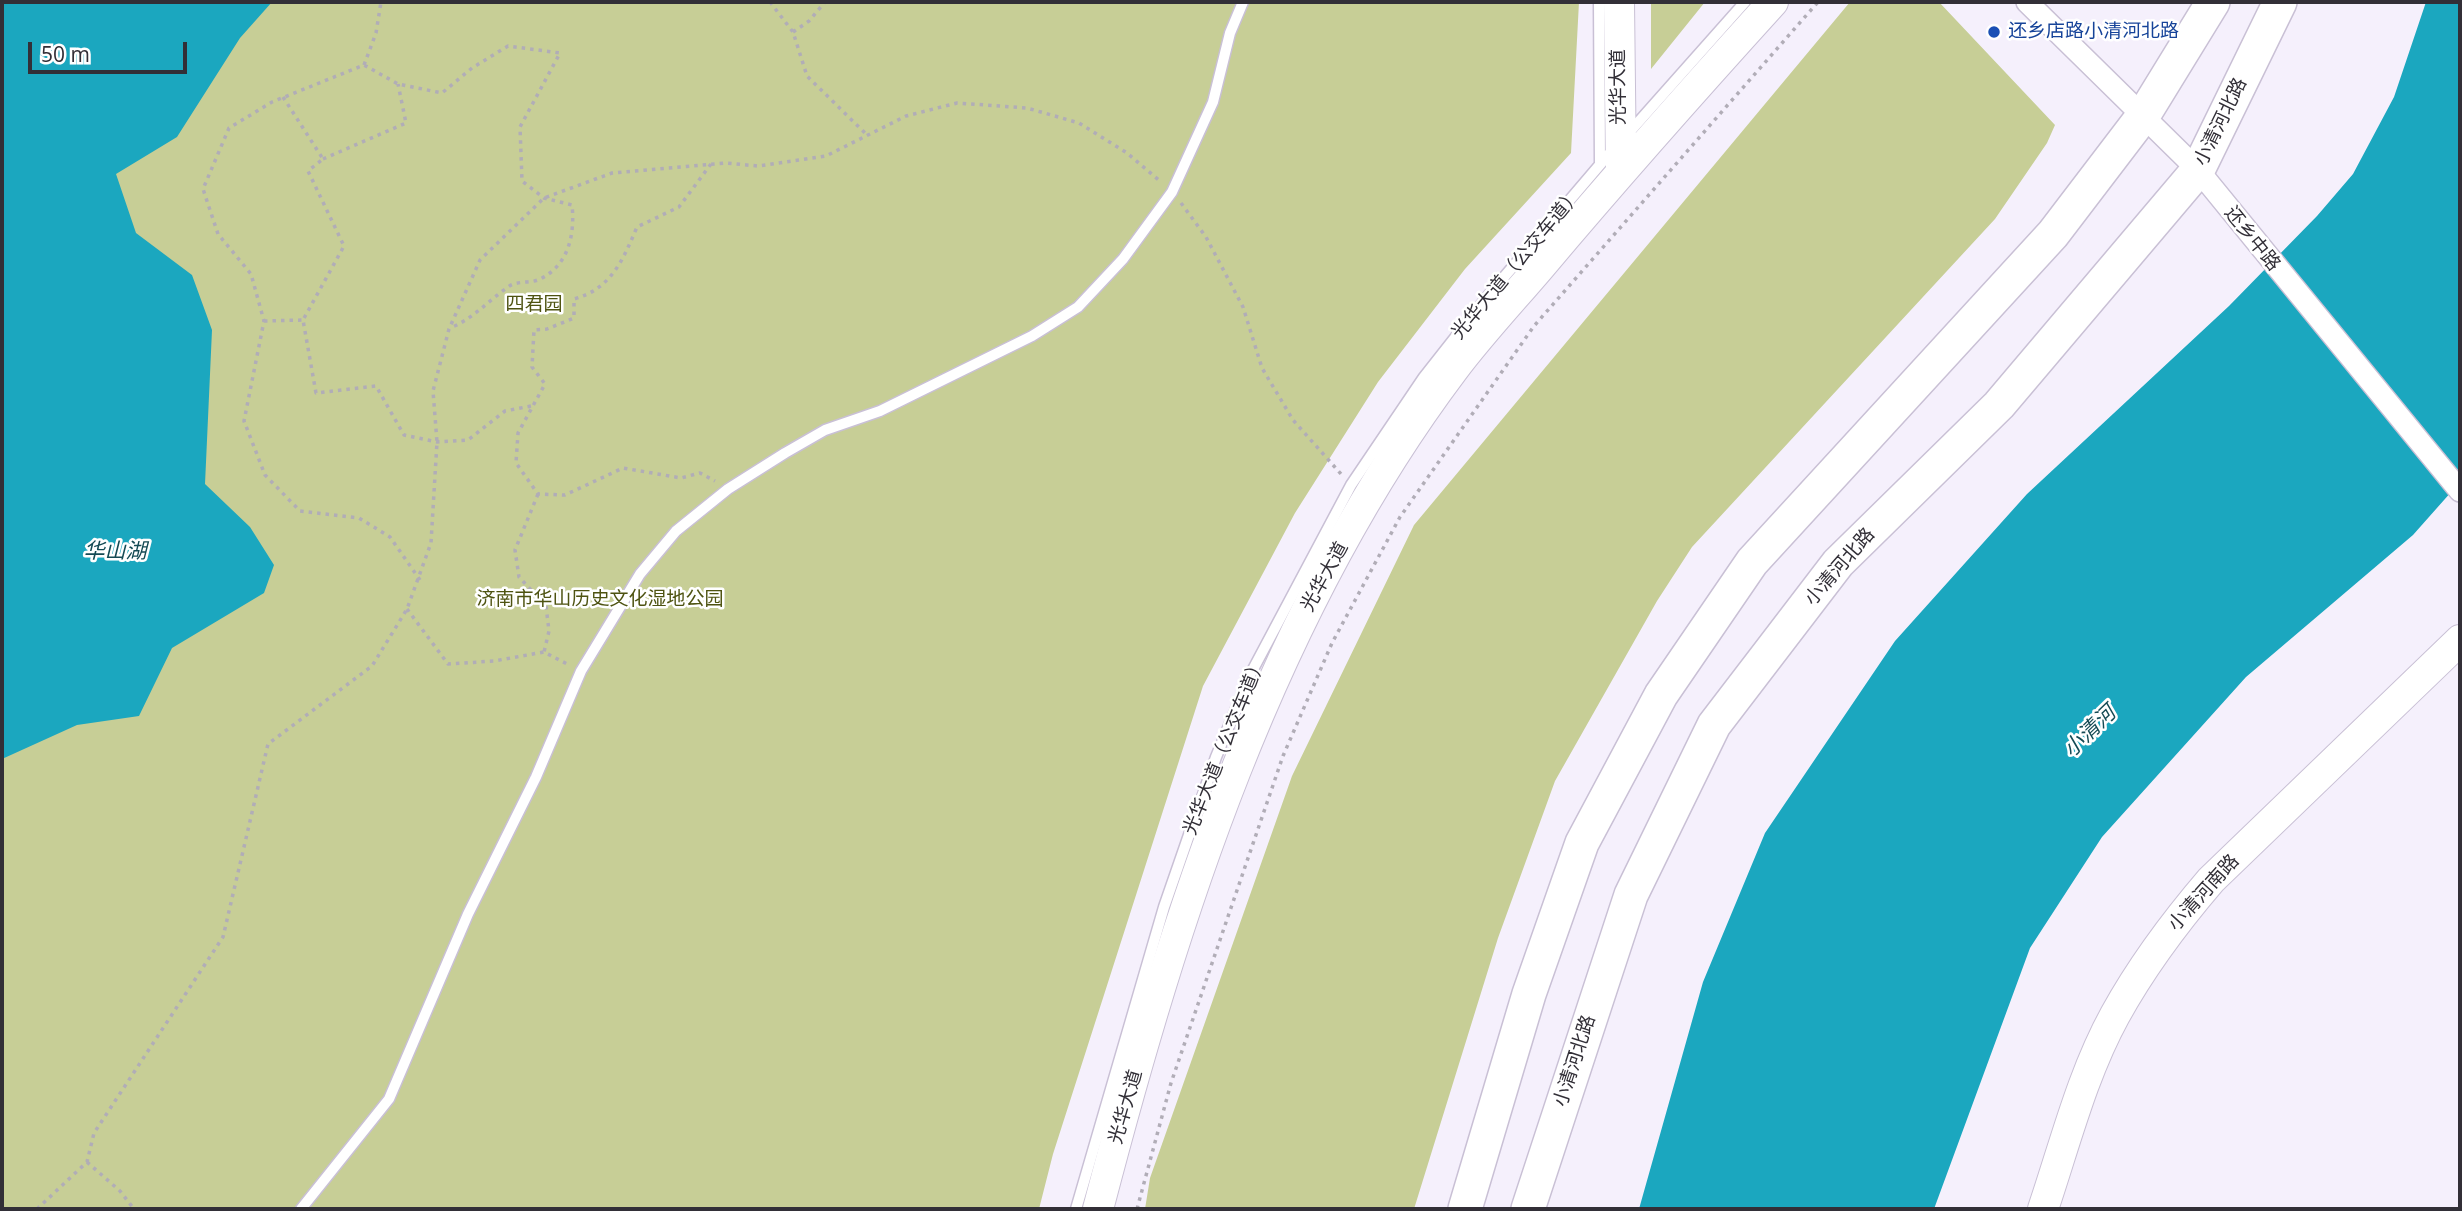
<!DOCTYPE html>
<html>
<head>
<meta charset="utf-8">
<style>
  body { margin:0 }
  #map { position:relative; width:2462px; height:1211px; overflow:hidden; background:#f5f0fc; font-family:"Open Sans",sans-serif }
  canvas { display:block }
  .frame { position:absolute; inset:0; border:4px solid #322f37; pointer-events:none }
  .scale { position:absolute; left:28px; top:42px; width:159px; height:32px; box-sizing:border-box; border:4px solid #322f37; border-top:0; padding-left:9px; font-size:21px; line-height:24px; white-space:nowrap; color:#322f37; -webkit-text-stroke:5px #fff; paint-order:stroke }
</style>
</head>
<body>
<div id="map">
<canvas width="2462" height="1211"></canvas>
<div class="frame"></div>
<div class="scale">50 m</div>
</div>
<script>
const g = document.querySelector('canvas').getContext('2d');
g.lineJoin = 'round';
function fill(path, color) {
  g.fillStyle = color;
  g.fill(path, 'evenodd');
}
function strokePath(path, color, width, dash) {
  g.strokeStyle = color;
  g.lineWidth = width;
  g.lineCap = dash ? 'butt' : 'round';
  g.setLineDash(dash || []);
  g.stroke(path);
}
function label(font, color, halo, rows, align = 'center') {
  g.font = font + ' "Open Sans","Noto Sans SC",sans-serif';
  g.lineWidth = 5;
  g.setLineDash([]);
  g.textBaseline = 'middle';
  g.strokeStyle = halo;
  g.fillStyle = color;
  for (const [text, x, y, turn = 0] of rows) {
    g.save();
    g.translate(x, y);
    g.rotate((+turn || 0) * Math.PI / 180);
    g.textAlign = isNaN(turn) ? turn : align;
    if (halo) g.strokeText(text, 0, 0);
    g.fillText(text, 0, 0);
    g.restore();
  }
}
const green = new Path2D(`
  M2,2h1577l-8,151 -106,116 -87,113 -83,131 -92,173 -150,468 -14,55h-1037z
  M1651,2h54l-54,67z
  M1850,2h89l116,123 -8,18 -52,76 -303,328 -35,54 -102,180 -57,157 -84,271h-269l5,-31 142,-402 122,-251z`);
const water = new Path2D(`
  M2,2h270l-32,36 -63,99 -61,37 20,59 56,42 20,55 -7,154 45,43 24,38 -10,28 -92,55 -33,68 -62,9 -75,34z
  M2426,2h34v480l-47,53 -167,142 -144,160 -72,111 -96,261h-295l64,-227 62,-149 130,-192 132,-147 202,-188 88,-90 36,-42 41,-77z`);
const path = new Path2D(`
  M770,2l23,30 14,44 59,58
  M793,32l16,-11 16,-19
  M364,65l12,-32 5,-31
  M283,97l40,62 -15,12 36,75 -41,74 13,73 60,-7 28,49 33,7 31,-2 37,-29 26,-5
  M323,159l83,-36 -8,-39
  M711,164l-32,43 -42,20c-14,33 -26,62 -63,72v19l-27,11 -13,1 -2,37 13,17 -27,49 -2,30 22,31 27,1 58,-27 58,10 19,-5 15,8
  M1181,203l25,34 37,70 19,61 31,52 48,54
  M264,321l39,-1
  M538,494l-23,56 4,27 27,29 3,25 -5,21
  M420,580l-30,-43 -31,-19 -59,-7 -35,-36 -21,-54 20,-100 -13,-47 -33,-40 -15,-45 26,-61 43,-26 92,-37 34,19 44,9 30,-25 36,-22 52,7 -40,74 2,54 22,17 28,7c3,29 -3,60 -32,74 -10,5 -23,1 -32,8 -20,14 -35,32 -58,41
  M407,609l41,55 46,-3 50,-9 25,13
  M87,1162l33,29 14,18
  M37,1209l50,-47 7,-29 129,-196 45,-193 104,-78 35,-57 24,-66 6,-101 -4,-51 16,-62 31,-69 64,-62 68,-25 113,-10 33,3 68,-10 80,-40 51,-13 70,5 52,15 48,30 34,29
  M1137,1209l34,-126 112,-327 49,-113 68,-126 134,-191 284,-324`);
const lane = new Path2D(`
  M1599,2l1,162
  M1626,136l119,-134
  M301,1209l88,-110 79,-185 68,-137 45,-106 59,-97 36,-43 52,-42 57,-36 40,-23 55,-19 152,-75 46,-29 45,-48 49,-67 41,-90 17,-69 13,-31
  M1076,1209l88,-302 52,-150 34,-82 101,-190 73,-108 63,-80 128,-150`);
const street = new Path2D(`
  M2027,2l171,168 262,321`);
const secondary = new Path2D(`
  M1619,2l2,169
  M1098,1209c76,-291 172,-596 355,-839 27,-36 58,-69 87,-103 76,-90 154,-178 233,-265
  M2043,1209c22,-65 39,-134 72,-194 27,-49 60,-93 96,-135l249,-240`);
const primary = new Path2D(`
  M1465,1209l64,-215 53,-151 79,-148 91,-133 301,-328 90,-118 70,-114
  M1528,1209l103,-314 83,-170 124,-162 161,-158 199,-235 82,-168`);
const markers = [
  [1994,32,7,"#1a4fb4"]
];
const transitNames = [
  ["还乡店路小清河北路",2008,32]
];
const streetNames = [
  ["光华大道",1619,87,-90],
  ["小清河北路",2221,122,-64],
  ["还乡中路",2252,239,51],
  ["光华大道（公交车道）",1517,264,-50],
  ["小清河北路",1840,567,-49],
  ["光华大道",1325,577,-61],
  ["光华大道（公交车道）",1225,746,-68],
  ["小清河南路",2204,893,-48],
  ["小清河北路",1575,1061,-72],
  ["光华大道",1126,1107,-74]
];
const parkNames = [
  ["四君园",534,305],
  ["济南市华山历史文化湿地公园",600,600]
];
const waterNames = [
  ["华山湖",115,552],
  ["小清河",2090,732,-44]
];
fill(green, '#c7ce96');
fill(water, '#1ba7bf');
strokePath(lane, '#c9c0d5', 13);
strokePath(street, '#c9c0d5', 24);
strokePath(secondary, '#c9c0d5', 32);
strokePath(primary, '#c9c0d5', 36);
strokePath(path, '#b1adb7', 3.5, [3.5, 5]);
strokePath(lane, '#fff', 10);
strokePath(street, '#fff', 21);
strokePath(secondary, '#fff', 30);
strokePath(primary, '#fff', 33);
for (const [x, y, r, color] of markers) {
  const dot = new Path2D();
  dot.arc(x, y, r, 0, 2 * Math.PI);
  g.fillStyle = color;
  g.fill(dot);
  strokePath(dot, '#fff', 2.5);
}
label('19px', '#164399', '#fff', transitNames, 'left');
label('19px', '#322f37', '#fff', streetNames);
label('19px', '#4e5311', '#fff', parkNames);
label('italic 21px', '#144a54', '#fff', waterNames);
</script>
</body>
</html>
